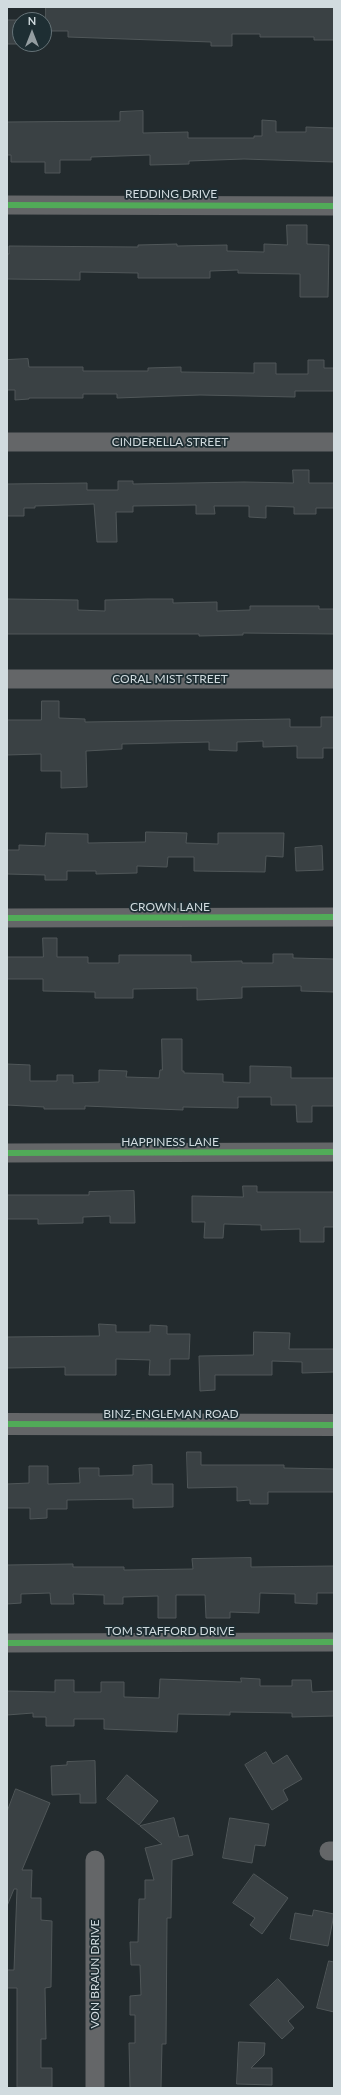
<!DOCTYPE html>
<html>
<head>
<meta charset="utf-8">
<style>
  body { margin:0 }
  #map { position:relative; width:341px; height:2095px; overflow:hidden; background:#232b2e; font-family:Lato,sans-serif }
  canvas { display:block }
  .frame { position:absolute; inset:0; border:8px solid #d1dbdf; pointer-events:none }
  .north { position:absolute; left:12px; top:12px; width:40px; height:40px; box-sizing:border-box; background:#1e2e33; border:1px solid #667378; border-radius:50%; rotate:0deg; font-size:11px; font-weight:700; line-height:16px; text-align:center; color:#d1dbdf }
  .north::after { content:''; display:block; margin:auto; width:14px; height:18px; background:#949da1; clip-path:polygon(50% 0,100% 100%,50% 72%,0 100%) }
</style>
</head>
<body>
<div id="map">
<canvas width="341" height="2095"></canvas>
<div class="frame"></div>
<div class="north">N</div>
</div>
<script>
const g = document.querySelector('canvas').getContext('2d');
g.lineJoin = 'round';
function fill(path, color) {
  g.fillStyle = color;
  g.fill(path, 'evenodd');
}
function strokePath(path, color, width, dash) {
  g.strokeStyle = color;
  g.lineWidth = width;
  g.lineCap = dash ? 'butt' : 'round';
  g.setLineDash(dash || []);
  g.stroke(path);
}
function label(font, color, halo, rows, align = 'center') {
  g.font = font + ' Lato,sans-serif';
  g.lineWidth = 3.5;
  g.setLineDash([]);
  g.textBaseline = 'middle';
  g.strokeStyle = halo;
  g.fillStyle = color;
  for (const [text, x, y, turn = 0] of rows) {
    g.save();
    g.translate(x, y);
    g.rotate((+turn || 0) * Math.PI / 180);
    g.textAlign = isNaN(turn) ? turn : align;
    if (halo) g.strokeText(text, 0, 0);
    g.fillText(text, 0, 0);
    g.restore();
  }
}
const building = new Path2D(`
  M46,7h288v33h-20v-3h-54v-3h-28v12h-21v-4l-143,-5v-6h-22z
  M7,20h13v24h-13z
  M143,111v22l45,-1v6h66v-2h8v-16l14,1v11h30v-5l28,1v34l-90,-3 -55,2v3l-39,1v-10l-59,2v3h-31v13h-15v-11h-34v-7h-4v-33l113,-1v-9z
  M287,225h20v19l22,1 -1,52h-28v-23l-62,-1v-3l-28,1v7h-72v-5l-58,-1v8l-73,-1v-25h2v-8l129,1v-2l39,-1v2l50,-1v6l37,1v-8l23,1z
  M28,359l1,8h54v4h65v-3l33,-1v5l73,1v-10h22v11h32v-14h16v8h10v23h-39v6l-95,-2 -83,3v-4h-34v4h-54v1l-14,1v-10h-8v-30z
  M293,470h16v13h25v25h-18v6h-22v-7l-28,-1v12l-17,-1v-11h-35l1,8h-19v-9l-63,1v6h-17l1,30h-20l-3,-38 -59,2v2h-11v8h-17v-32l80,-1v7h31v-9h15v3l111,-2 49,1z
  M7,599l71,1v10l27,1v-11l43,-1h25v4l44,-1v9l33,-1v-4h69v3h15v25l-91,-1v2l-44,1v-2h-192z
  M42,701h17v17l26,1v3l205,-3v8h31v-10h13v31h-11v10h-26v-12l-34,1v-6l-26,1v9l-28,-1v-8l-87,2v5l-36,2 1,36 -26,1v-17h-20v-17l-34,1v-35h34z
  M146,832l41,1 -1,10 32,1v-11h66l-1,24 -17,-1 -1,16 -71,-1v-14h-26l-1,10 -30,-1v7l-41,1v-3h-29v9h-22v-5l-38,-1v-24h12v-5l26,1 1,-13 42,1v9l57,-1z
  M322,846l1,24 -27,1 -1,-23z
  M43,938h14v19h31v6h31v-8h72v7l51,-1v2h31v-9h20v4l41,1v33l-33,-1v-5l-59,1v11l-45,2v-12l-64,1v9h-38v-6l-52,-1v-12h-36v-22h36z
  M162,1039h20v32h2v2l39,1v8l27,1v-17l41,1v11h43v28h-22v16h-15l-1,-17h-25v-8h-33v11l-55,-1v3l-98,-4v3h-41v-2l-37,-2v-41l23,1v16h27v-6h16v8l26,-1v-12l28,1 -1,6 33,1 1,-8h2z
  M243,1186h14v6h77v35h-10v15h-24v-13l-39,1v-5l-37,-1 -1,14h-19l1,-16h-13v-26l51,1z
  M134,1191l1,32h-25v-7l-27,1v6l-45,1v-5h-31v-24h82v-3z
  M99,1324l17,1v7h34v-7l17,1v8h23l-1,25h-19v16h-21l1,-15 -34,-1v16h-51v-8l-58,1v-31l92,-1z
  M254,1332l36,1 -1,16h45v23l-32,1v-11l-30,-1v14h-57v15l-15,1 -1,-35 54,-1z
  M187,1452h14v13h83v3l50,1v23h-66v12h-18v-4l-13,1v-14l-49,1z
  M152,1465v19h21v23l-40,1v-9l-66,1v9h-20v9l-17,1v-11h-23v-24l22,-1v-17h19v18l32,-1 -1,-15h20v8l34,-1v-9z
  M251,1558v9l83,-1v27h-17v11l-22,-1v-9l-35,-1 -1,20 -29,-1v6h-24l-1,-23h-29v23h-18v-22l-35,1v7h-19v-9l-31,-1 1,10h-23l-1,-11 -29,1v9l-14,1v-39l66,-1v3h51v3l69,-1 -1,-10z
  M241,1678l19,1v7h32v-6h19l1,12 22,-1v25l-42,1v-4l-62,-1v3l-52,-1 -1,18 -73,-3v-10h-30v7h-28v-9h-13v-4l-26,2v-24l48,1v-12h19v12h27v-10h23v15l35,1 1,-19 81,3z
  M266,1752l7,12 14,-9 15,24 -19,11 5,10 -16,10 -27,-45z
  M95,1761l1,42h-16v-9l-28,1 -1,-29 16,-1v-3z
  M127,1775l31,26 -19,24 -32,-26z
  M16,1789l34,14 -28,67h10l-1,28h10v22l11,1 -1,66 -6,1 1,51h-5v29h11v19h-35v-99h-10v-18h7l3,-81h-3l-7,17v-94z
  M174,1818l5,19 9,-2 5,20 -21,5 -1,58h-4l-1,126h-4l-1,44h-31l-1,-45h6v-28h-5v-19l11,-1 -1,-30h-9l-1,-23h8l1,-43h6v-19h9l-9,-32 17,-4 -22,-18z
  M230,1818l39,6 -4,22 -10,-1 -3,18 -29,-5z
  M254,1874l34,24 -26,36 -12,-9 5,-7 -22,-15z
  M314,1910l20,4 -6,32 -38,-7 5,-26 17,3z
  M329,1961l5,1v50l-17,-4z
  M278,1979l26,28 -16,14 6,7 -12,11 -32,-34z
  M239,2042l26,1 -1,12 -13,13h21v17l-35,-1z`);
const minor = new Path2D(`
  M7,205l327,1
  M7,442h327
  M7,679h327
  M7,918l327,-1
  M7,1153l327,-1
  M7,1643l327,-1
  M329,1851h5
  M95,1860v228`);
const tertiary = new Path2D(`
  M7,1424l327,1`);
const cycleway = new Path2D(`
  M7,205l327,1
  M7,918l327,-1
  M7,1153l327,-1
  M7,1424l327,1
  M7,1643l327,-1`);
const streetNames = [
  ["REDDING DRIVE",171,194],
  ["CINDERELLA STREET",170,442],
  ["CORAL MIST STREET",170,679],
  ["CROWN LANE",170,907],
  ["HAPPINESS LANE",170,1142],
  ["BINZ-ENGLEMAN ROAD",171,1414],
  ["TOM STAFFORD DRIVE",170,1631],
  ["VON BRAUN DRIVE",95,1974,-90]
];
fill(building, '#3a4144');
strokePath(building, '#505759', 1);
strokePath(minor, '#646668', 19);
strokePath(tertiary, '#646668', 22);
strokePath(cycleway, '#51ab58', 6);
label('12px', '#d1dbdf', '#1e2e33', streetNames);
</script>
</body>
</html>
